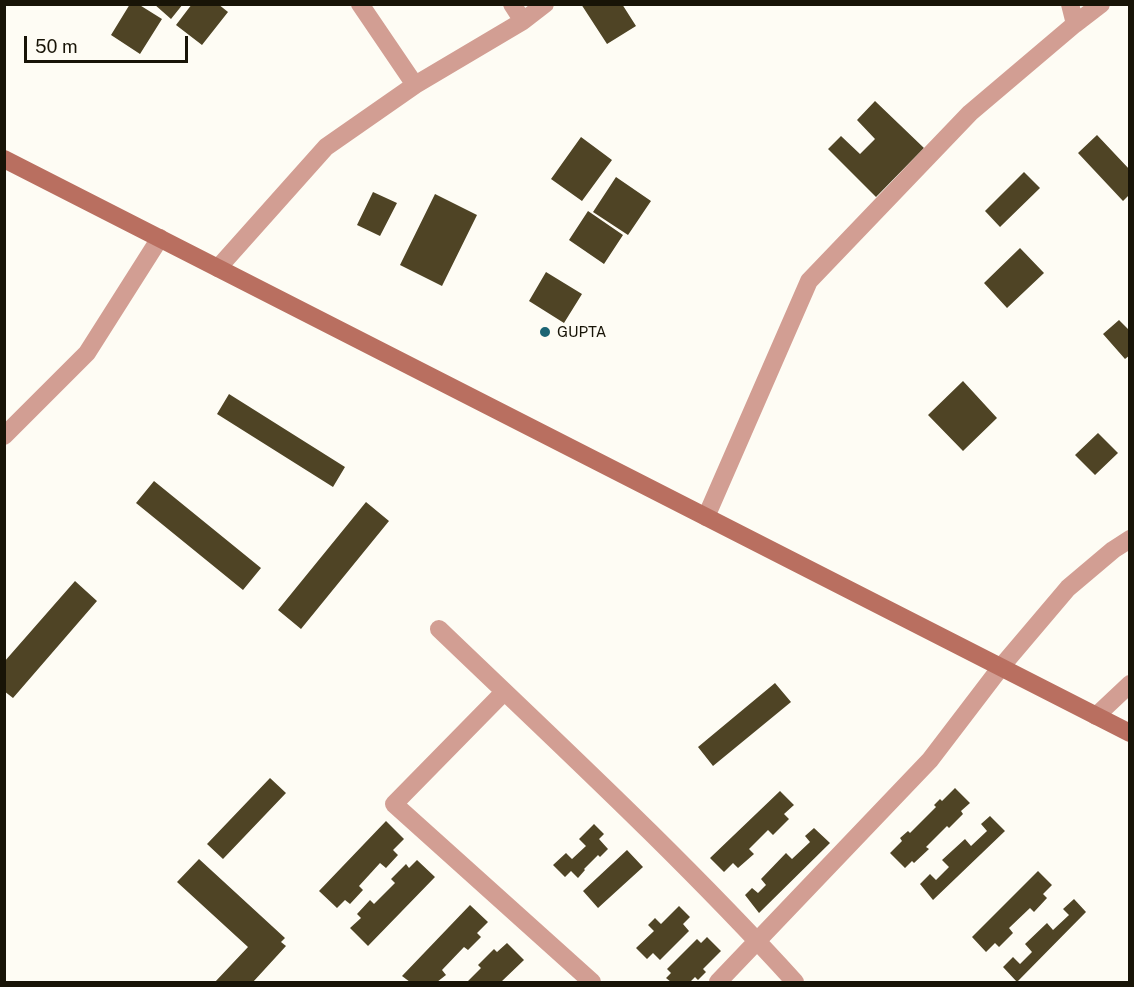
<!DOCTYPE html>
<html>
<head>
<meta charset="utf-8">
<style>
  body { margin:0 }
  #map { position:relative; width:1134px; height:987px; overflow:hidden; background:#fefcf4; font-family:"Public Sans",sans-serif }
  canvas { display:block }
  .frame { position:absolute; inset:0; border:6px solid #181407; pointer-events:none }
  .scale { position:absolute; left:24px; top:36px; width:164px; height:27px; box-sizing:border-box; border:3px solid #181407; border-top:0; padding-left:8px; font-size:18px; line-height:21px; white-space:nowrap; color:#181407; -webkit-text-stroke:4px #fefcf4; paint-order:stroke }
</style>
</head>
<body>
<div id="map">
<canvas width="1134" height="987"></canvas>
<div class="frame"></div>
<div class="scale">50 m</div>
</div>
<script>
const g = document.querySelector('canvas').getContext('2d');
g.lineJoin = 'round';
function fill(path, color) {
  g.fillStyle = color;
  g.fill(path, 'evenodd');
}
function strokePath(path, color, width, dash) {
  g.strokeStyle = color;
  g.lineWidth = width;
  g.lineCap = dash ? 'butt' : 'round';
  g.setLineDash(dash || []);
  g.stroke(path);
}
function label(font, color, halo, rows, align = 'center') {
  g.font = font + ' "Public Sans",sans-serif';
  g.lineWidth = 6;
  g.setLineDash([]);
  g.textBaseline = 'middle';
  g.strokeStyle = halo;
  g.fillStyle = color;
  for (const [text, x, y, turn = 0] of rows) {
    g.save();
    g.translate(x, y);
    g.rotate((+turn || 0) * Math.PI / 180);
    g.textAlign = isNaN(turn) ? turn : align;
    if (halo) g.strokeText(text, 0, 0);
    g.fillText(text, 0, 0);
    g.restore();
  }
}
const building = new Path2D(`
  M130,4h8l24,15 -22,35 -29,-19z
  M154,4h29l-12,15z
  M192,4h26l10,8 -26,33 -26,-20z
  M581,4h41l14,22 -29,18z
  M875,101l49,47 -48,49 -48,-48 13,-13 19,18 15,-15 -18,-19z
  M1097,135l33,35v24l-7,7 -45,-48z
  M581,137l31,23 -30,41 -31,-22z
  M1024,172l16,16 -40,39 -15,-16z
  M616,177l35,24 -23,34 -35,-23z
  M373,192l24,11 -17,33 -23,-11z
  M435,194l42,21 -35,71 -42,-21z
  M588,211l35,24 -19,29 -35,-24z
  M1020,248l24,25 -37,35 -23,-25z
  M546,272l36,22 -18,29 -35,-22z
  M1119,320l11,11v24l-5,4 -22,-25z
  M963,381l34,37 -34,33 -35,-36z
  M229,394l116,73 -12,20 -116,-73z
  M1098,433l20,20 -23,22 -20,-20z
  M154,481l107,87 -18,22 -107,-87z
  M366,502l23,19 -88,108 -23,-19z
  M75,581l22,20 -84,97 -9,-7v-29z
  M775,683l16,19 -78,64 -15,-19z
  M270,778l16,15 -63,66 -16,-15z
  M955,788l15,15 -9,8 2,3 -14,14 -2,-2 -21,21 3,2 -15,14 -2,-2 -7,7 -15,-15 12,-12 -2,-3 8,-7 2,2 26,-26 -2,-2 6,-6 2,2z
  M780,791l14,14 -10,9 5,5 -16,16 -5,-5 -19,19 5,5 -16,14 -5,-5 -9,9 -14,-14z
  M990,816l15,15 -72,69 -13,-16 10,-10 6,6 13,-13 -7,-7 23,-21 6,7 16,-15 -6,-7z
  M386,821l18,18 -11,11 5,5 -12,13 -6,-5 -21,23 4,4 -13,14 -5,-4 -8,8 -18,-17z
  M594,824l10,10 -5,5 9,10 -8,8 -2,-2 -14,14 1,1 -7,8 -7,-7 -6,6 -12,-12 13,-12 6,6 14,-13 -7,-7z
  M814,828l16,15 -71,70 -14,-18 7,-7 6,5 8,-8 -5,-6 25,-26 6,6 18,-17 -5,-6z
  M627,850l16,17 -45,41 -15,-17z
  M199,859l86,79 -4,4 5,4 -33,36h-38l33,-35 -71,-65z
  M417,860l18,17 -67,69 -18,-18 11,-10 -4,-4 13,-14 4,4 21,-21 -4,-4 15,-15 3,4z
  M1038,871l14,14 -9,9 4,4 -13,14 -4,-4 -21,20 4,5 -14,14 -4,-4 -9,9 -14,-15z
  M1074,899l12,13 -69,70 -14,-15 10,-10 7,7 12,-12 -7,-8 22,-21 6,7 16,-15 -6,-6z
  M470,905l18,17 -11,11 4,4 -13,13 -4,-3 -22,23 4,5 -9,7h-27l-8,-6z
  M679,906l11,11 -7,7 6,7 -29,29 -7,-7 -6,6 -11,-11 18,-17 -6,-6 7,-7 6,6z
  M707,937l14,14 -18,18 3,3 -8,8 -3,-3 -5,5h-19l-5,-4 5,-5 -4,-4 30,-30 4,4z
  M507,943l17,17 -23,22h-34l14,-14 -3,-3 16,-16 3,3z`);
const minor = new Path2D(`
  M360,4l55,81
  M512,4l11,17
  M1075,24l26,-20
  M218,268l108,-121 89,-62 108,-64 22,-17
  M4,436l83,-83 73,-115
  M706,517l103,-236 161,-168 105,-89 -5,-20
  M439,629c121,116 244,230 356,353
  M504,692l-110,112 198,178
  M1096,716l34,-32
  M718,982l212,-222 71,-93 67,-79 45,-38 17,-11`);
const secondary = new Path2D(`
  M4,159l1126,574`);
const markers = [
  [545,332,6,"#1c6473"]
];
const poiNames = [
  ["GUPTA",557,332]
];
fill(building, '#4f4425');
strokePath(minor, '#d29e93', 18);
strokePath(secondary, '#b96f60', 18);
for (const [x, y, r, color] of markers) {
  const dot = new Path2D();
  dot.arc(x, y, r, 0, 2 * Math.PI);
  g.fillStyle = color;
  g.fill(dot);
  strokePath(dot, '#fefcf4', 2);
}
label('15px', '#181407', '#fefcf4', poiNames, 'left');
</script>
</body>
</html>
